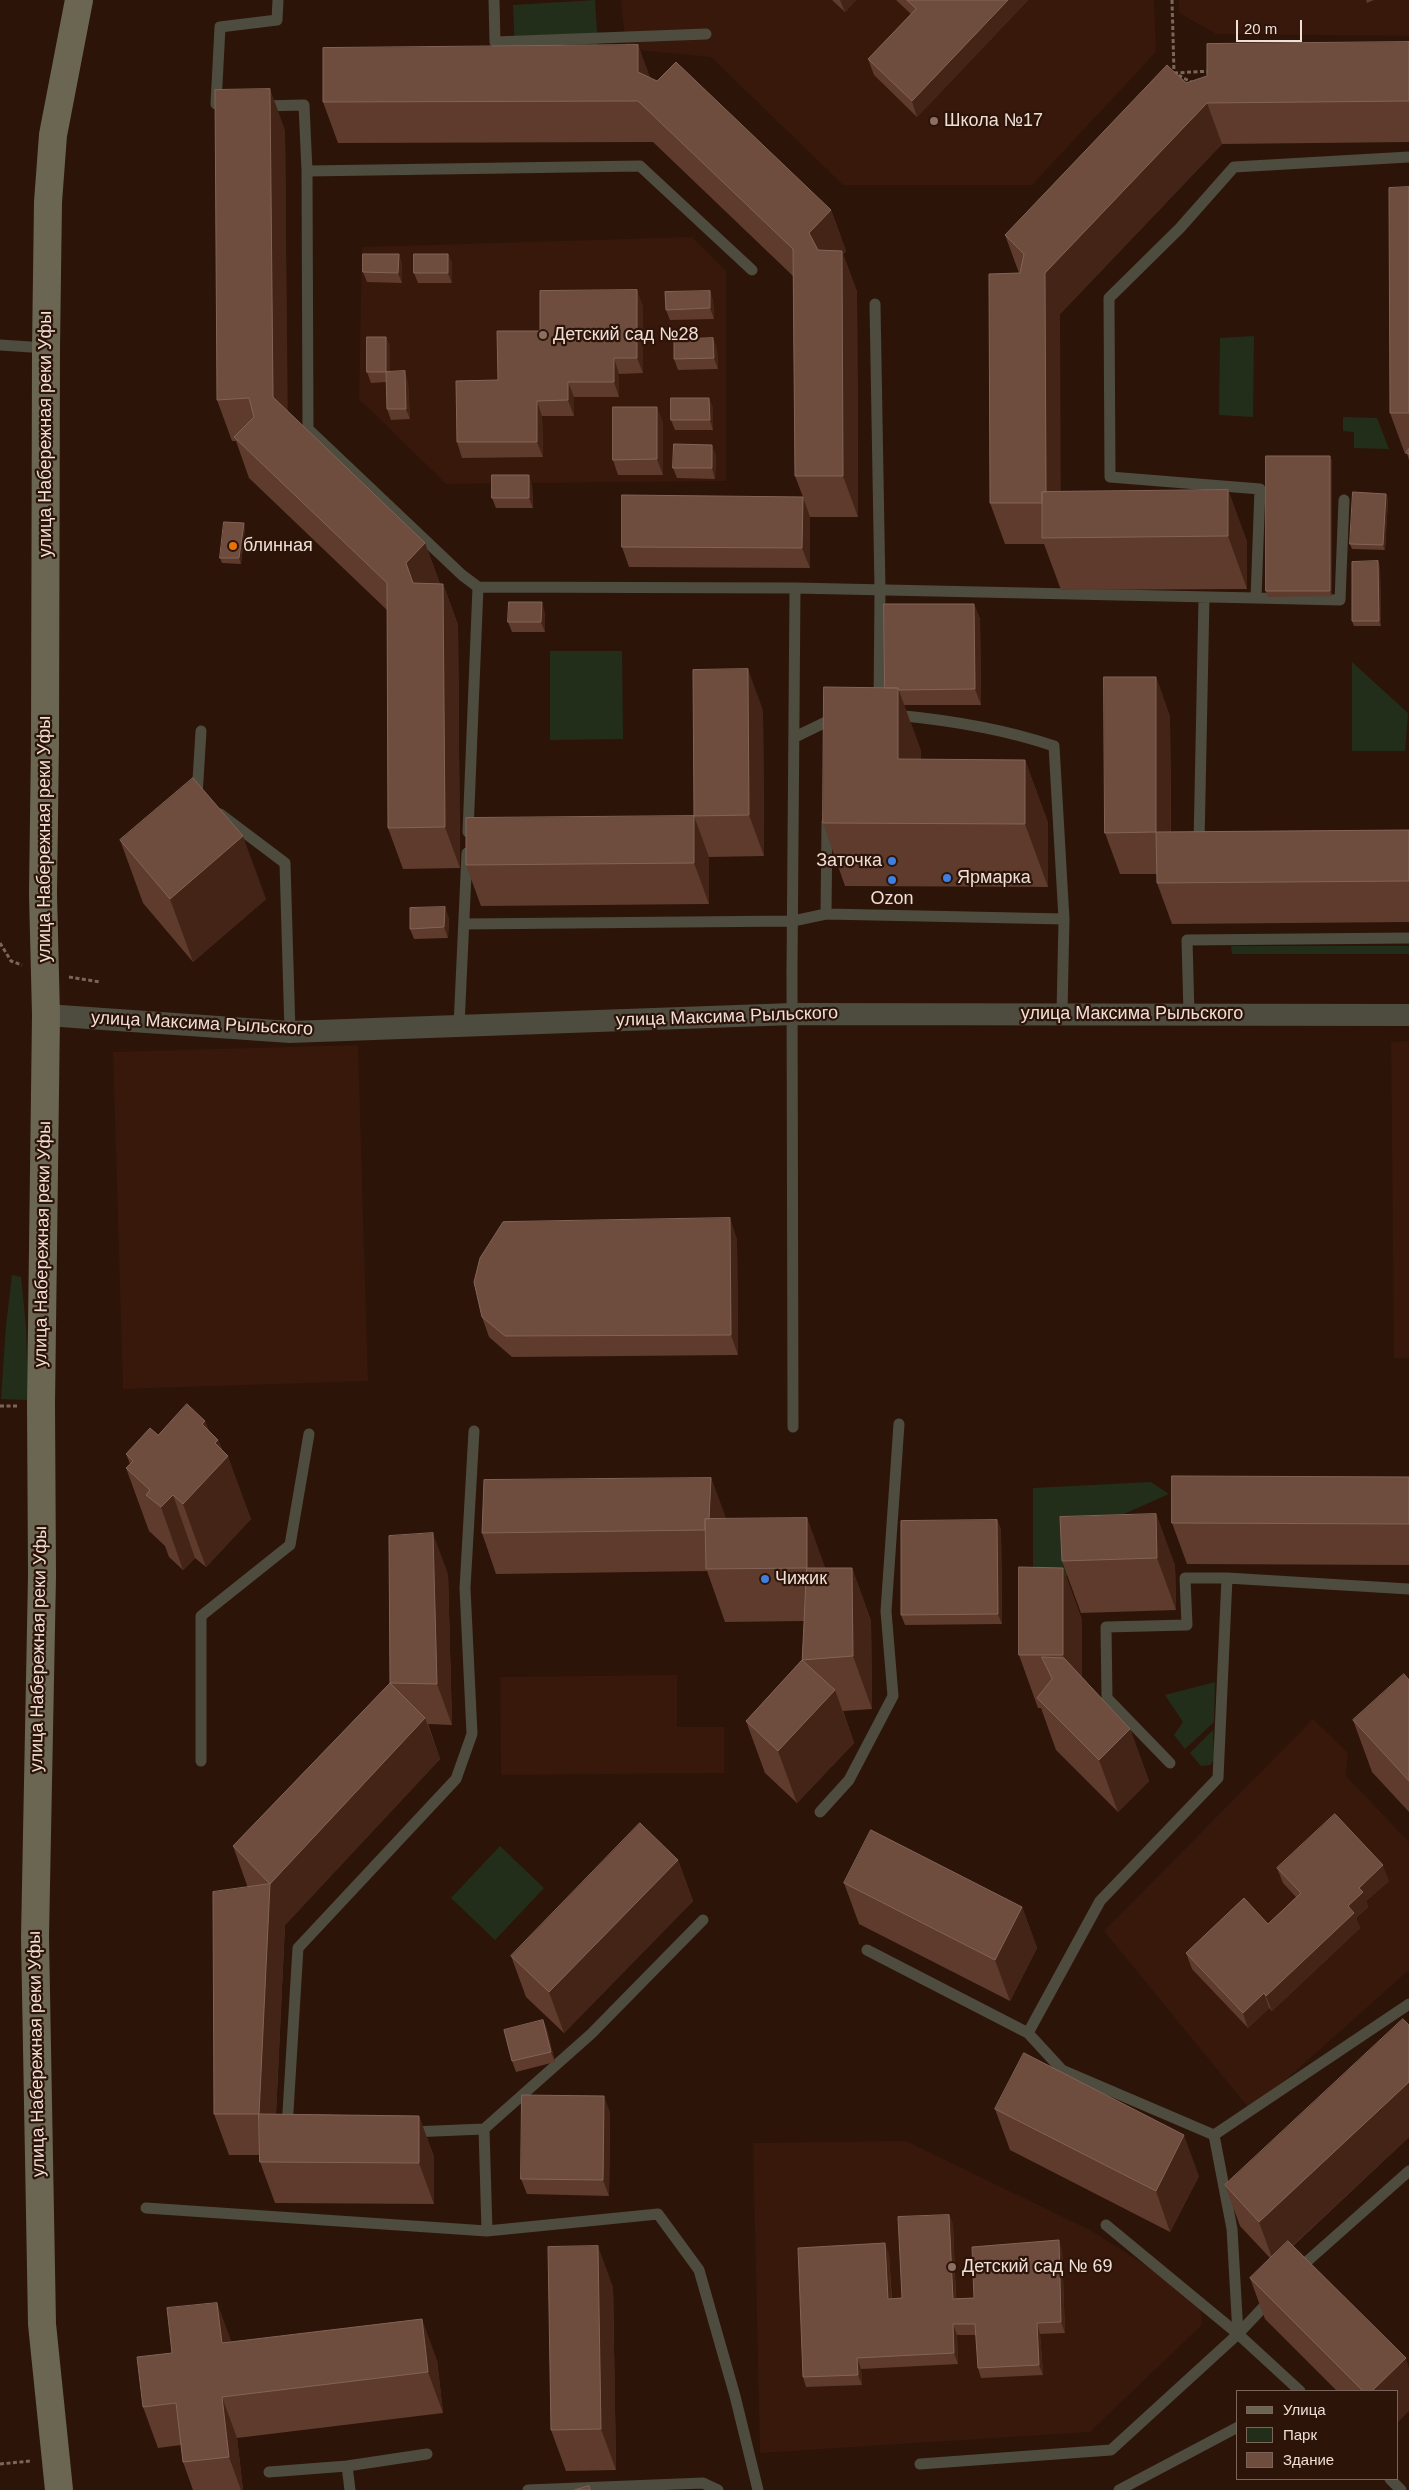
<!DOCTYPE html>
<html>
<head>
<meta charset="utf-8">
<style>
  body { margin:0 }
  #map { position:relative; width:1409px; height:2490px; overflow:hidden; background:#2c1409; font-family:Helvetica,sans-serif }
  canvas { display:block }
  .legend { position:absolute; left:1236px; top:2390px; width:162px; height:90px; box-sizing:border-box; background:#2c1409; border:1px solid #7a655b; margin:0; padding:6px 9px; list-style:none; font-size:15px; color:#f0dfd7 }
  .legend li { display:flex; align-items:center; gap:10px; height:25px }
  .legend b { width:25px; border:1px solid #7a655b }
  .scale { position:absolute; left:1236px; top:20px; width:66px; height:22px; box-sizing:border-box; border:2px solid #f0dfd7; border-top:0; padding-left:6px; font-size:15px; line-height:18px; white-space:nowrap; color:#f0dfd7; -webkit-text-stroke:4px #2c1409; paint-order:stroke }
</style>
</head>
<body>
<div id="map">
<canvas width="1409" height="2490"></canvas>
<ul class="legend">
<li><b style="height:6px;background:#6a6652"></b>Улица</li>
<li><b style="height:14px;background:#232e1a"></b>Парк</li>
<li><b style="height:14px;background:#6e4d3e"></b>Здание</li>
</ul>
<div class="scale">20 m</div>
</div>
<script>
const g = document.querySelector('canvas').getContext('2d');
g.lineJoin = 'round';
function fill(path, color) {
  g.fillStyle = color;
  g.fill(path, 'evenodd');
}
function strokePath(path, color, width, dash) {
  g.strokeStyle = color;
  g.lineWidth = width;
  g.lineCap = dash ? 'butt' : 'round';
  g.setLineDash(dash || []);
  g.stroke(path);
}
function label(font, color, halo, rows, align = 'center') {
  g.font = font + ' Helvetica,sans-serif';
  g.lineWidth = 4.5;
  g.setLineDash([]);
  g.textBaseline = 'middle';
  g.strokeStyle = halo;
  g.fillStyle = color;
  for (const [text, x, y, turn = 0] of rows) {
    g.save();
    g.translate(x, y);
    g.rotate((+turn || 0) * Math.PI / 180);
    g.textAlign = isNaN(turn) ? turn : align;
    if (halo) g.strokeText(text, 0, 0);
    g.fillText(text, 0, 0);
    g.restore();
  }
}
const built = new Path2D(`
  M621,0h533l2,52 -124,133h-189l-132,-128 -85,-8z
  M1179,0h230v36l-193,-2 -37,-21z
  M692,237l34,34v210l-280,3 -87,-85 3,-152z
  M1409,1041v317h-15l-3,-316z
  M358,1045l10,336 -245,8 -10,-337z
  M677,1675v52h47v46l-223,2 -1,-98z
  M1313,1719l35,34 -2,23 63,66v128l-158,141 -147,-180z
  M906,2141l184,89 110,70 2,25 -112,107 -330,21 -7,-310z`);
const green = new Path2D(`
  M595,0l3,47 -83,5 -2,-47z
  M1254,336l-1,81 -34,-2 1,-77z
  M1343,417l34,1 12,31 -35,-1v-16l-11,-1z
  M550,651h72l1,88 -73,1z
  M1352,662l56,51 -3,38h-53z
  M1231,946h178v8h-177z
  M12,1275l9,2 5,50 2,73 -27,-1 5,-73z
  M1151,1482l18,12 -52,23 -15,13 -51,67 -18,17v-126z
  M1215,1682l-1,40 -29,27 -11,-14 9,-13 -18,-27z
  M1213,1730l1,30 -4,5 -9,1 -11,-13z
  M500,1846l44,42 -49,52 -44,-42z`);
const path = new Path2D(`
  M1172,0l2,73 19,10
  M1174,73l37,-2
  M0,943l11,18 11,4
  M69,977l31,5
  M0,1406h18
  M0,2464l31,-3`);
const lane = new Path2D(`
  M494,0l1,42 211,-8
  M216,104l4,-77 57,-7 1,-20
  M261,106l43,-1 3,66
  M875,304l5,286 -1,113
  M0,345l46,3
  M478,587l-16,-12 -154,-146 -1,-258 333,-5 112,104
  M1256,598l84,2 4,-100
  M895,715c53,5 109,14 159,31l10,173 -2,95
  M795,737l35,-17 6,-1
  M197,796l4,-65
  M220,814l65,49 5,169
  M468,832l10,-245 317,1
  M1199,844l5,-246
  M826,914l1,-92
  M464,924l329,-3 33,-7 238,5
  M1189,1014l-2,-74 222,-2
  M459,1026l8,-173
  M793,1427l-1,-456 3,-383 461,10 4,-109 -150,-12 -1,-179 71,-70 54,-61 175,-10
  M201,1761v-145l89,-71 19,-111
  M1170,1763l-63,-65 -1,-71 81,-2 -2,-47h42l182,11
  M820,1812l29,-32 44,-84 -7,-85 13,-187
  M867,1950l161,83
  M287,2128l11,-180 158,-169 16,-45 -7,-146 9,-157
  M484,2129l107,-95 112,-114
  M411,2132l73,-3 3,102
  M1214,2135l195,-131
  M146,2208l341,23 171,-17 41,56 36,126 23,94
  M1106,2225l132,109
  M1303,2265l106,-94
  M1272,2298l-34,36 62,57
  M920,2464l191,-14 127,-116 -6,-105 -18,-94 -152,-65 -34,-37 72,-132 118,-123 9,-200
  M347,2466l3,24
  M269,2472l78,-6 80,-12
  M1390,2479l11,11
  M528,2490l175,-7 15,7
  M1119,2490l119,-63`);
const street = new Path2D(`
  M46,1015l244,17 503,-18 616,1`);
const secondary = new Path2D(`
  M59,2490l-17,-166 -7,-387 7,-361 -1,-172 5,-389 -3,-121 2,-151 1,-395 2,-146 5,-67 26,-135`);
const wall = new Path2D(`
  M832,0h24l-11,12z
  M896,0h132l-111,117 -43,-42 -6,-16 43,-45z
  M1366,0h8l-7,3z
  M1409,42v100l-187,2 -162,170v177l168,-1 19,52v47l-186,1 -17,-46h-39l-15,-41 29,-230 -14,-38 181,-152z
  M638,45l12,33 181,132 15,41 -3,3 14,38 1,225h-48v51l-181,-1 -7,-20 181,-50 -8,-21 -2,-200 -140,-134 -315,1 -15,-41z
  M285,130l2,281 138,132 15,41h3l15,41 2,243 -57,1 -15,-41 -1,-218 -138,-132 -13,-37h-4l-15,-41z
  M1409,187v273l-2,-6h-2l-15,-41z
  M399,254l3,11v18l-35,-1 -4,-10z
  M448,254l4,10v19h-34l-4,-10z
  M710,291l3,10 1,18 -44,1 -4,-10z
  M643,306v67l-24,1v23h-45v19h-32l1,41 -81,1 -5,-16 41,-62 42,-49z
  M386,337l4,10v25l18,10 2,37 -19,1 -4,-11 -1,-27 -15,1 -4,-11z
  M713,338l4,11 1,20 -40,1 -4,-11z
  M709,398l4,11v21h-38l-4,-10z
  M663,422v53h-45l-5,-15z
  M716,455l-1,24 -38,-1 -4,-10z
  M1330,456l2,5v135l-64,1 -2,-6z
  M532,485l1,23h-37l-4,-10z
  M1386,494l2,5 -3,51 -33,-1 -2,-5z
  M245,528l-4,36 -19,-1 -2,-5z
  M1380,566l1,60h-27l-2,-5z
  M974,604l6,15 1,86h-77l17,46v9h104l23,63v64l-203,-1 -22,-63 62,-135z
  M545,613v19h-33l-4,-10z
  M1156,677l14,40 1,115 238,-2v92l-237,2 -15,-41v-9h-37l-15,-41z
  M763,710l1,146 -55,1v47l-228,2 -15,-41 228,-49z
  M120,840l146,59 -73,63 -50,-59z
  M449,918l-1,20 -34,1 -4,-10z
  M737,1239l1,116 -226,2 -23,-20 -7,-20z
  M205,1421l4,10 9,9 33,79 -45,48 -11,-9 -12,12 -14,-13 -4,-11 -16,-15 -23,-63 4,-4 -4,-10z
  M1409,1477v88l-222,-1 -15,-41z
  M711,1478l15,41 81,-1 18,50h27l19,53 1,88 -29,2 11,32 -57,60 -32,-30 -19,-52 56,-61 2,-39 -79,1 -18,-51 -211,3 -14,-41z
  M1156,1514l19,52 1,44 -95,3 -19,-52z
  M997,1520l4,10 1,94 -97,1 -4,-10z
  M1063,1568l19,52v57l48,52 19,52 -31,31 -62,-62 -15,-42h-3l-19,-53z
  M448,1574l4,151 -24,-1 12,35 -155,166 -9,189 143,2 15,41v47l-159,-1 -15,-41v-7h-31l-15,-41 34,-226 -15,-42 157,-163z
  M1409,1680v132l-37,-40 -19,-52z
  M678,1860l15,41 -129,132 -38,-36 -15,-41z
  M1277,1868l112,13 -23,20 2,6 -12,11 4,10 -88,83 -3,-3 -21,20 -56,-59 -6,-16 82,-29 28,-27 -13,-14z
  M844,1883l178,24 15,41 -27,53 -151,-77z
  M543,2020l4,10 8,32 -39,10 -4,-11z
  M1409,2025v112l-116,109 105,145h-61l-72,-72 -15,-41 20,-20 -30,-32 -15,-41z
  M995,2109l204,67 -29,56 -160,-82z
  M610,2112l-1,84 -82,-2 -6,-15z
  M949,2215l4,10 3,73h18l88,-48 3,83 -25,1 3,41 -62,3 -3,-10 -2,-33h-19l1,29 -97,5 1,16 -56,2 -3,-10 86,-123 3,45 10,-1z
  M613,2287l3,183 -50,1 -15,-41z
  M217,2303l14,39 206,18 6,53 -206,25 6,52h-50l-10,-28 -2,-17 -23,3 -15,-41 29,-54z`);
const shadedWall = new Path2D(`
  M840,0h16l-11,12z
  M1008,0h20l-111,117 -5,-16z
  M638,45l15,41 -15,-14z
  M270,89l15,41 3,308 -15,-41z
  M1207,103l15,41 -162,170 1,224 -15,-35 -1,-230z
  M831,210l15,41 -3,3 14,38 1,225 -15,-41 -19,-202 -15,-41z
  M399,254l3,11v18l-4,-10z
  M448,254l4,10v19l-4,-10z
  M637,290l6,16v67l-6,-15z
  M710,291l3,10 1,18 -4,-11z
  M386,337l4,10v35l-4,-10z
  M713,338l4,11 1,20 -4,-11z
  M614,358l5,16v23l-5,-15z
  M405,371l3,11 2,37 -4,-10z
  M568,382l6,15v19l-6,-16z
  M709,398l4,11v21l-3,-10z
  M537,401l5,15 1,41 -6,-15z
  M657,407l6,15v53l-6,-16z
  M712,445l4,10 -1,24 -3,-11z
  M1330,456l2,5v135l-2,-5z
  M529,475l3,10 1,23 -4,-10z
  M1228,490l19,52v47l-19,-53z
  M1386,494l2,5 -3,51 -2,-5z
  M803,497l7,20v51l-8,-20z
  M244,523l1,5 -4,36 -2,-6z
  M425,543l15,41 -27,-1 -7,-20z
  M1378,561l2,5 1,60 -2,-5z
  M443,584l15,41 2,243 -15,-41z
  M542,602l3,11v19l-4,-10z
  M974,604l6,15 1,86 -6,-16z
  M748,669l15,41 1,146 -15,-41z
  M1156,677l14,40 1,156 -15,-41z
  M898,688l23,63 -1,71 -22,-63z
  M1025,760l23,63v64l-23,-63z
  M694,816l15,41v47l-15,-41z
  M243,836l23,63 -73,63 -23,-63z
  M445,907l4,11 -1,20 -4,-11z
  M730,1218l7,21 1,116 -7,-20z
  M205,1421l16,43 -6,-21 3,-3 7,19 3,-3 23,63 -45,48 -23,-63 19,-80z
  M711,1478l15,41 -17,11z
  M173,1495l22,63 -12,12 -22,-63z
  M1156,1514l19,52 1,44 -19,-52z
  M807,1518l19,52 -19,-2z
  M997,1520l4,10 1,94 -4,-10z
  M433,1533l15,41 4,151 -15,-41z
  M852,1568l19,53 1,88 -19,-53z
  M1063,1568l19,52v87l-19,-52z
  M835,1690l19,53 -57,60 -19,-52z
  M425,1718l15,41 -155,166 -11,230 -15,-41 11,-230z
  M1130,1729l19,52 -31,31 -19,-52z
  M678,1860l15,41 -129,132 -15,-41z
  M1383,1865l6,16 -23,20 2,6 -12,11 4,10 -88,83 -6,-15 82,-90 11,-18z
  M1022,1907l15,41 -27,53 -15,-41z
  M1264,1993l5,15 -21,20 -5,-15z
  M543,2020l4,10 8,32 -4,-10z
  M1409,2082v55l-135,126 -15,-41z
  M604,2096l6,16 -1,84 -6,-16z
  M419,2116l15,41v47l-15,-41z
  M1184,2135l15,41 -29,56 -14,-41z
  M949,2215l4,10 3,84 -3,-10z
  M1059,2240l3,10 3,83 -4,-11z
  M885,2243l4,11 3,55 -4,-10z
  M598,2246l15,41 3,183 -15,-41z
  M217,2303l15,40h-10z
  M422,2319l15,41 6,53 -15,-41z
  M1037,2323l3,11 3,41 -4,-10z
  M953,2324l4,11 1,29 -4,-11z
  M857,2358l4,11 1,16 -4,-10z
  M1406,2358l3,10v43l-11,11v-31h-26z
  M222,2397l15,41 6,52h-2l-12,-33z`);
const building = new Path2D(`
  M907,0h101l-96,101 -44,-42 48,-50z
  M1409,42v59l-202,2 -162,170 1,219h-4v11h-52l-1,-229 31,-1 4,-19 -19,-19 162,-170 19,18 21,-7v-32z
  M638,45v27l19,9 19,-19 155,148 -22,23 9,17 24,1 1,225h-48l-2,-227 -155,-148 -315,1v-54z
  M270,89l3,308 152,146 -19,20 7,20 30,1 2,243 -57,1 -1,-245 -153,-146 20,-20 -5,-19 -32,2 -2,-310z
  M1409,187v226h-19l-1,-225z
  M363,254h36l-1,19 -35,-1z
  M414,254h34v19h-34z
  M637,290v68h-23v24h-46v18l-31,1v41h-80l-1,-61 42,-1 -1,-49h43v-40z
  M710,291v17l-44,2 -1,-18z
  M367,337h19v35h-19z
  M713,338l1,20 -40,1v-19z
  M405,371l1,38h-19l-1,-37z
  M671,398h38l1,22h-39z
  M613,407h44v52l-44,1z
  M674,444l38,1v23h-39z
  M1409,449v6l-3,-3z
  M1266,456h64v135h-64z
  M492,475h37v23h-37z
  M1228,490v46l-186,2v-46z
  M1353,492l33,2 -3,51 -33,-1z
  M622,495l181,2 -1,51 -180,-1z
  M224,522l20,1 -5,35h-19z
  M1378,561l1,60h-27v-59z
  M509,602h33l-1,20h-33z
  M884,604h90l1,85 -76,1 -1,-2h-13z
  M748,669l1,146 -55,1 -1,-146z
  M1104,677h52v155l253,-2v51l-252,2 -1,-51 -51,1z
  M824,687l74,1v71l127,1v64l-202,-1z
  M193,778l50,58 -73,63 -50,-59z
  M694,816v47l-228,2v-47z
  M445,907l-1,20 -34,2v-21z
  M730,1218l1,117 -226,1 -23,-19 -8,-35 6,-24 23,-36z
  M187,1404l18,17 -3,3 16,16 -3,3 13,13 -45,48 -10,-9 -12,12 -15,-12 4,-5 -24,-22 7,-7 -7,-7 24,-26 8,7z
  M1172,1476l237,1v47l-237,-1z
  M711,1478l-2,41h-4v11l-223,3 2,-53z
  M1156,1514l1,44 -95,3 -2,-44z
  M807,1518v50l-101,1 -1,-50z
  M997,1520l1,94 -97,1v-94z
  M433,1533l4,151 -47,-1 35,35 -155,166 -37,-38 157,-163 -1,-147z
  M1019,1567l44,1v87h-44z
  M807,1568h45l1,88 -51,4 33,30 -57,61 -32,-30 56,-61z
  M1042,1657l22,1 66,71 -31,31 -62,-62 15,-19z
  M1404,1674l5,6v101l-56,-61z
  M1335,1814l48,51 -24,23 4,4 -15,14 6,7 -88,83 -2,-3 -21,20 -57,-60 58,-55 24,26 33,-31 -24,-25z
  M640,1823l38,37 -129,132 -38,-36z
  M871,1830l151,77 -27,53 -151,-77z
  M270,1884l-11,230h-45l-1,-222z
  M1403,2019l6,6v57l-150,140 -34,-37z
  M543,2020l8,32 -39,9 -8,-31z
  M1024,2053l160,82 -28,56 -161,-82z
  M522,2095l82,1 -1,84 -82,-1z
  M259,2114l160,2v47l-159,-1z
  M949,2215l4,84 21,-1 -2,-51 87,-7 2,82 -24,1 2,42 -61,3 -3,-44h-22l1,29 -97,5 1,17 -55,2 -5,-129 87,-5 3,56 14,-1 -4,-81z
  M1288,2241l118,117 -34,33h-9l-113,-113z
  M598,2246l3,183 -50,1 -3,-183z
  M217,2303l5,40 200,-24 6,53 -206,25 7,60 -46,5 -7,-59 -33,4 -6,-50 35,-4 -5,-45z
  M589,2486l1,4h-15z`);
const markers = [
  [934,121,5,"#8d6e63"],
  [543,335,5,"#8d6e63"],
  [233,546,5,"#e8710a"],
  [892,861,5,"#3f7fe0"],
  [947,878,5,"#3f7fe0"],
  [892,880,5,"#3f7fe0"],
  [765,1579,5,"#3f7fe0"],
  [952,2267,5,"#8d6e63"]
];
const poiNames = [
  ["Школа №17",944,121],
  ["Детский сад №28",553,335],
  ["блинная",243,546],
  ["Заточка",882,861,"right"],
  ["Ярмарка",957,878],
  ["Ozon",892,899,"center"],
  ["Чижик",775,1579],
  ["Детский сад № 69",962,2267]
];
const streetNames = [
  ["улица Набережная реки Уфы",46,434,-90],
  ["улица Набережная реки Уфы",45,839,-90],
  ["улица Максима Рыльского",1132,1014],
  ["улица Максима Рыльского",727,1017,-2],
  ["улица Максима Рыльского",202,1024,3],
  ["улица Набережная реки Уфы",43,1244,-89],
  ["улица Набережная реки Уфы",39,1649,-89],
  ["улица Набережная реки Уфы",37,2054,-91]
];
fill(built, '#37180a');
fill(green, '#232e1a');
strokePath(path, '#7b665c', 3, [4, 2.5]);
strokePath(lane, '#4e4b3f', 11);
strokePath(street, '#4e4b3f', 22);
strokePath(secondary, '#6a6652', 28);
fill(wall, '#5e3b2c');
fill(shadedWall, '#432416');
fill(building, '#6e4d3e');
strokePath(building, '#826456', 1);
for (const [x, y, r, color] of markers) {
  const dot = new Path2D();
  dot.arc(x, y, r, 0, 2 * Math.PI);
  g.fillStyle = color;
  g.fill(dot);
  strokePath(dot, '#2c1409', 2);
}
label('18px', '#f0dfd7', '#2c1409', poiNames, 'left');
label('18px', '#f0dfd7', '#2c1409', streetNames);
</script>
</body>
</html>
